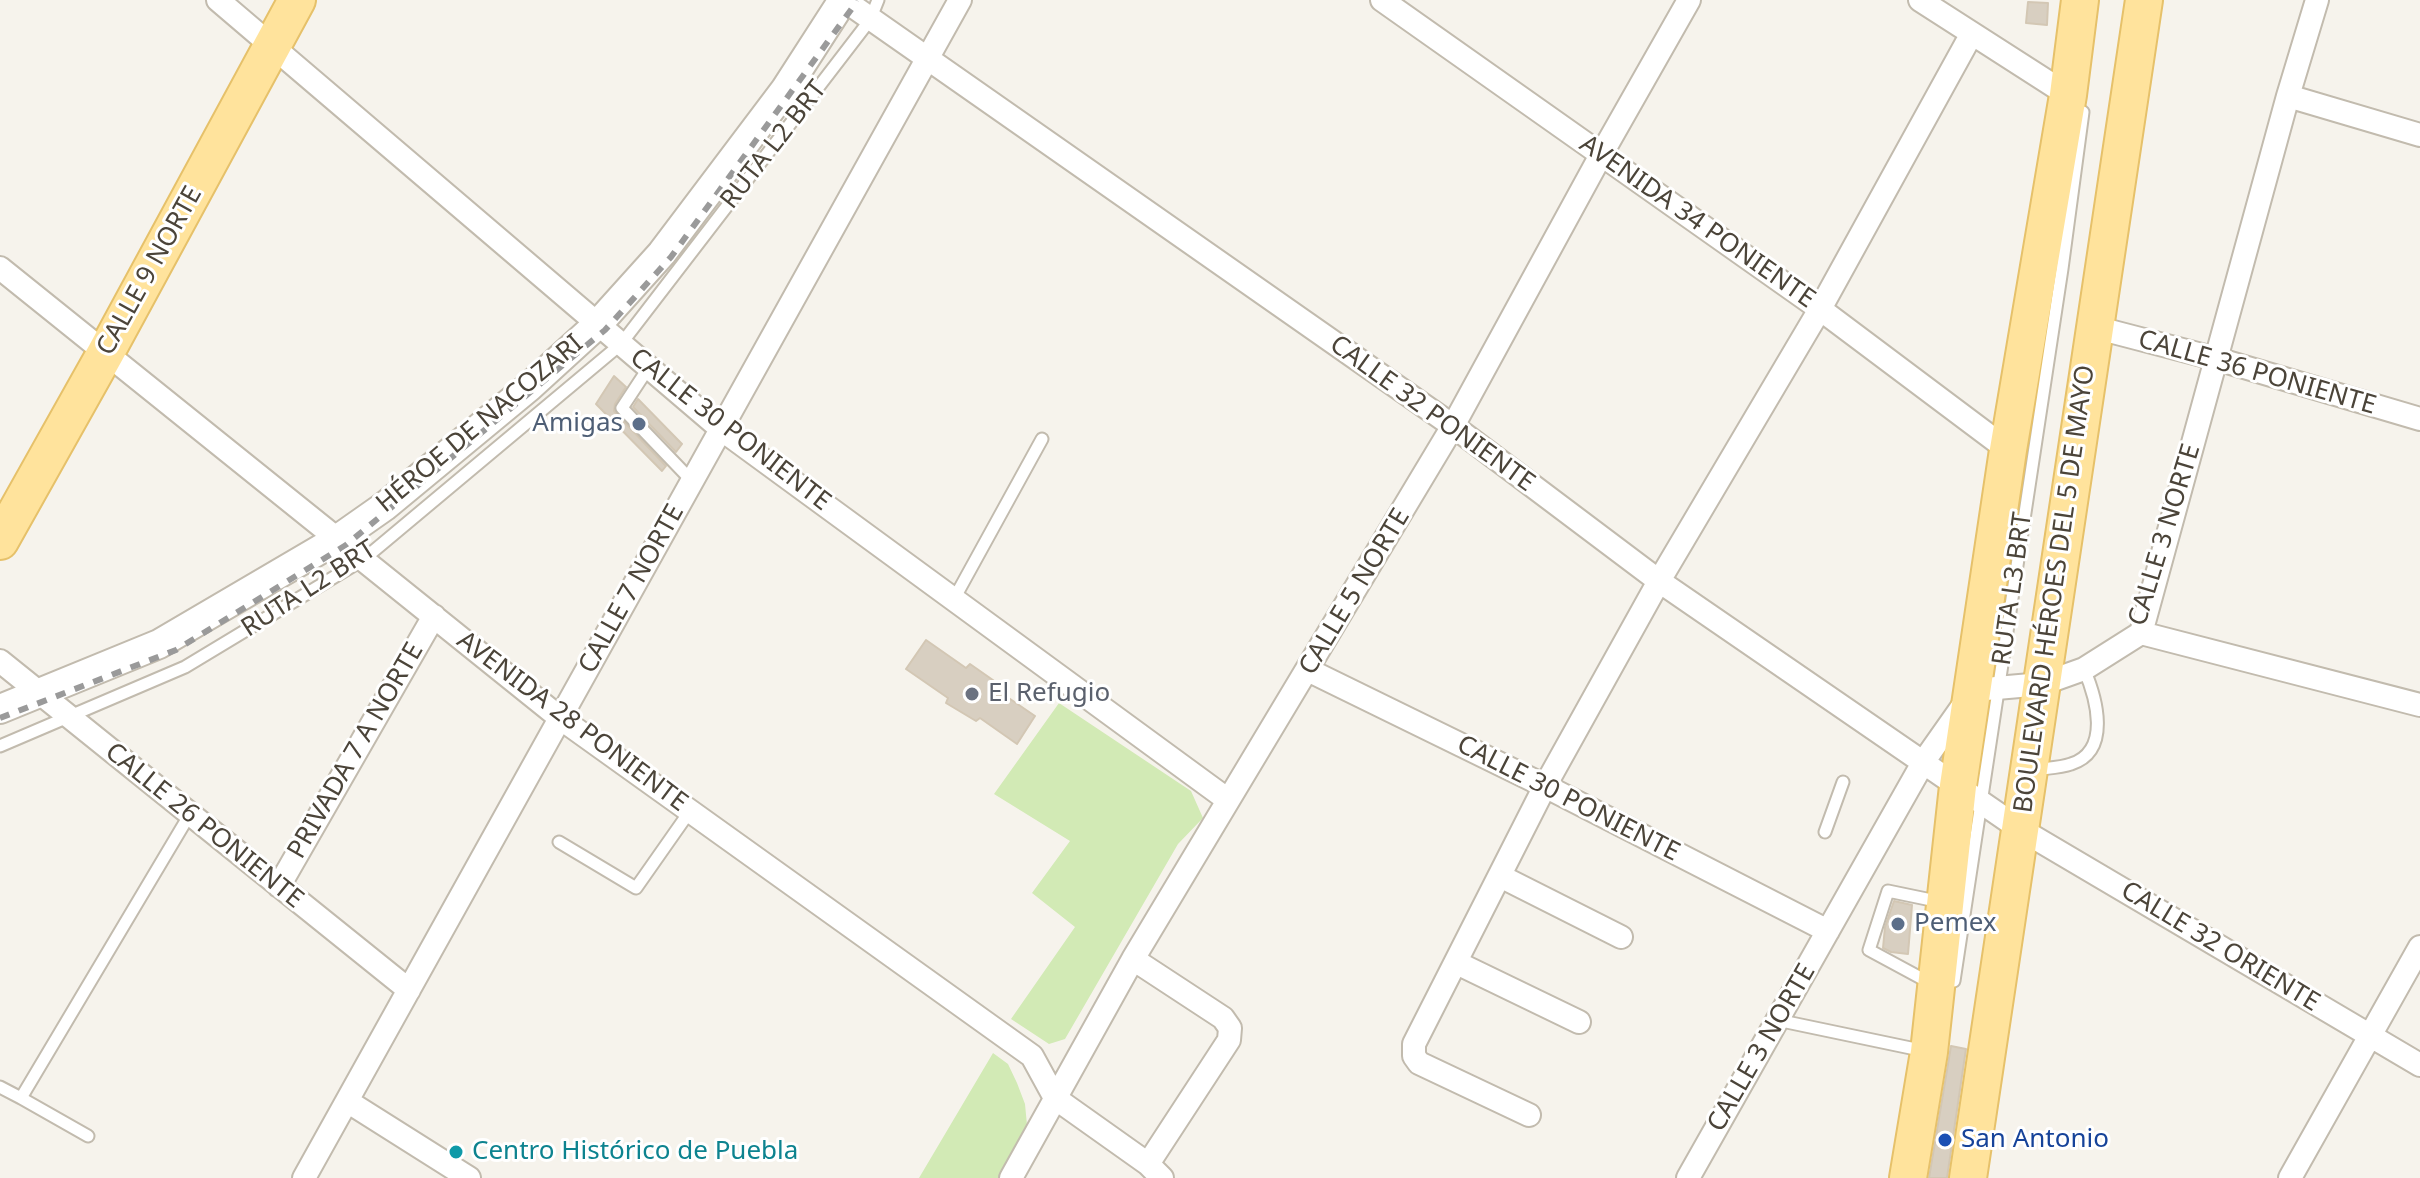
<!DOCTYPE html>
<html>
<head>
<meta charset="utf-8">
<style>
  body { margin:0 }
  canvas { display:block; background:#f6f3ec }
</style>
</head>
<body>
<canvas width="2420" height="1178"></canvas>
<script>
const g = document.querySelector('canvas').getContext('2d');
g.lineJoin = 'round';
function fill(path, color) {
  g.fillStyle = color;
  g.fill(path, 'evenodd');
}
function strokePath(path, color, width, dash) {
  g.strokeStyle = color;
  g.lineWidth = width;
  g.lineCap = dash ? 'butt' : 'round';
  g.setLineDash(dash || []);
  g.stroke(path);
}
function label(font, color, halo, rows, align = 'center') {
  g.font = font + ' "Noto Sans",sans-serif';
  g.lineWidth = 6;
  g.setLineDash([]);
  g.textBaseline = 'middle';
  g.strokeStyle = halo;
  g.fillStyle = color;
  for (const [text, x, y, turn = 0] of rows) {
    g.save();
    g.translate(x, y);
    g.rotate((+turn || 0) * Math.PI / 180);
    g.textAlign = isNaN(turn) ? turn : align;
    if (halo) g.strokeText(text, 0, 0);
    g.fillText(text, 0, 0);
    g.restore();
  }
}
const green = new Path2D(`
  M1059,703l132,88 12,27 -25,26 -113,195 -16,5 -38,-25 64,-92 -43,-34 38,-52 -76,-47z
  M993,1053l15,11 9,19 8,21 2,21 -27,53h-81z`);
const building = new Path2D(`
  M2028,2l20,1 -1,22 -21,-2z
  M614,376l12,11 -11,17 -1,7 52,55 -4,5 -66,-67z
  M638,399l44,45 -6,8 -43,-45z
  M926,640l40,28 4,-4 30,21 -3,5 38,26 -18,28 -37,-26 -4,3 -30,-18 2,-5 -42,-29z
  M1894,901l18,4 -4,49 -17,-2 -8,-4 2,-21z
  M1951,1046l15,3 -19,129h-18z`);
const service = new Path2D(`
  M649,367l-27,41 70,73
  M954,599l88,-160
  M0,746l185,-79 179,-108 257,-215 249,-324 8,-20
  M2033,770c12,-2 27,-2 38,-6 41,-13 25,-67 13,-95
  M1825,832l18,-50
  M559,842l77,46 54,-77
  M1954,981l108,-712 21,-157
  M1932,984l-63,-34 19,-59 53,11
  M1777,1020l148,31
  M0,1087l21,11
  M88,1136l-67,-38 169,-284`);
const minor = new Path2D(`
  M218,0l503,429 507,371
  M844,0l609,426 206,155 361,248 400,236
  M1382,0l438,309 188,141
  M1920,0l148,95
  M2288,96l132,39
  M0,268l560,450 472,338 23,42 93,66 14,14
  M2094,327l123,32 203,60
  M2141,633l279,72
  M0,661l409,329
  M1308,670l237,116 283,145
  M1500,876l121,61
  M279,886l155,-270
  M1133,959l90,59 7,10 -1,12 -81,124
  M1457,963l122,59
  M347,1101l122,77
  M1529,1115l-110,-52 -5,-7v-12l131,-258 114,-205 161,-272 151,-274
  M304,1178l656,-1178
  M1011,1178l122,-219 320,-533 148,-271 88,-155
  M1688,1178l236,-417 50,-71 68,-6 42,-15 57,-36 147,-537 29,-96
  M2290,1178l130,-231`);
const tertiary = new Path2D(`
  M0,709l159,-65 179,-105 47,-33 144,-119 69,-63 64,-71 123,-163 58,-90`);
const primary = new Path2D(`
  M0,541l105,-187 192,-354
  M1908,1178l21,-126 29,-266 50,-336 60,-355 12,-95
  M1968,1178l176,-1178`);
const rail = new Path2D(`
  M0,718l176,-68 170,-105 259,-215 66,-73 182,-250 3,-7`);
const markers = [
  [639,424,8,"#5c6f8a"],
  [972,694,8,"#6b7280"],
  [1898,924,8,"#5c6f8a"],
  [1945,1140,8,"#1a4fb4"],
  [456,1152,8,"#0f9aa8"]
];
const streetNames = [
  ["RUTA L2 BRT",774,145,-52],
  ["AVENIDA 34 PONIENTE",1697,222,35],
  ["CALLE 9 NORTE",150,271,-61],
  ["CALLE 36 PONIENTE",2257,373,16],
  ["CALLE 32 PONIENTE",1432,414,36],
  ["HÉROE DE NACOZARI",480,424,-40],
  ["CALLE 30 PONIENTE",730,430,38],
  ["CALLE 3 NORTE",2165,535,-73],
  ["RUTA L2 BRT",309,589,-33],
  ["CALLE 7 NORTE",632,589,-61],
  ["RUTA L3 BRT",2013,589,-82],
  ["BOULEVARD HÉROES DEL 5 DE MAYO",2055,589,-82],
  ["CALLE 5 NORTE",1355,592,-59],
  ["AVENIDA 28 PONIENTE",572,722,37],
  ["PRIVADA 7 A NORTE",356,751,-60],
  ["CALLE 30 PONIENTE",1568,799,27],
  ["CALLE 26 PONIENTE",204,826,39],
  ["CALLE 32 ORIENTE",2220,947,31],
  ["CALLE 3 NORTE",1762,1048,-60]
];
const serviceNames = [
  ["Amigas",623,424],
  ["Pemex",1914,924,"left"]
];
const worshipNames = [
  ["El Refugio",988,694]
];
const transitNames = [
  ["San Antonio",1961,1140]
];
const cultureNames = [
  ["Centro Histórico de Puebla",472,1152]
];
fill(green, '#d2eab5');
fill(building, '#d8cfc1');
strokePath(building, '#d3c7b4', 2);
strokePath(service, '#c2bbae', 15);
strokePath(minor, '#c2bbae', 26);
strokePath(tertiary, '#c2bbae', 32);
strokePath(primary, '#e6c16a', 40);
strokePath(service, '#fff', 11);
strokePath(minor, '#fff', 22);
strokePath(tertiary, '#fff', 28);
strokePath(primary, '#ffe39c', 36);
strokePath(rail, '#9a9a9a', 6, [10, 10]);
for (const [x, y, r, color] of markers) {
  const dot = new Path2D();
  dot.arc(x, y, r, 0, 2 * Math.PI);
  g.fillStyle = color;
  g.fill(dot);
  strokePath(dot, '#fff', 3);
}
label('26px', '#4b4439', '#fff', streetNames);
label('26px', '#4e5e75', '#fff', serviceNames, 'right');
label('26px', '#5b616d', '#fff', worshipNames, 'left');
label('26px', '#164399', '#fff', transitNames, 'left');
label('26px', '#0d838f', '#fff', cultureNames, 'left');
</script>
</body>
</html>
